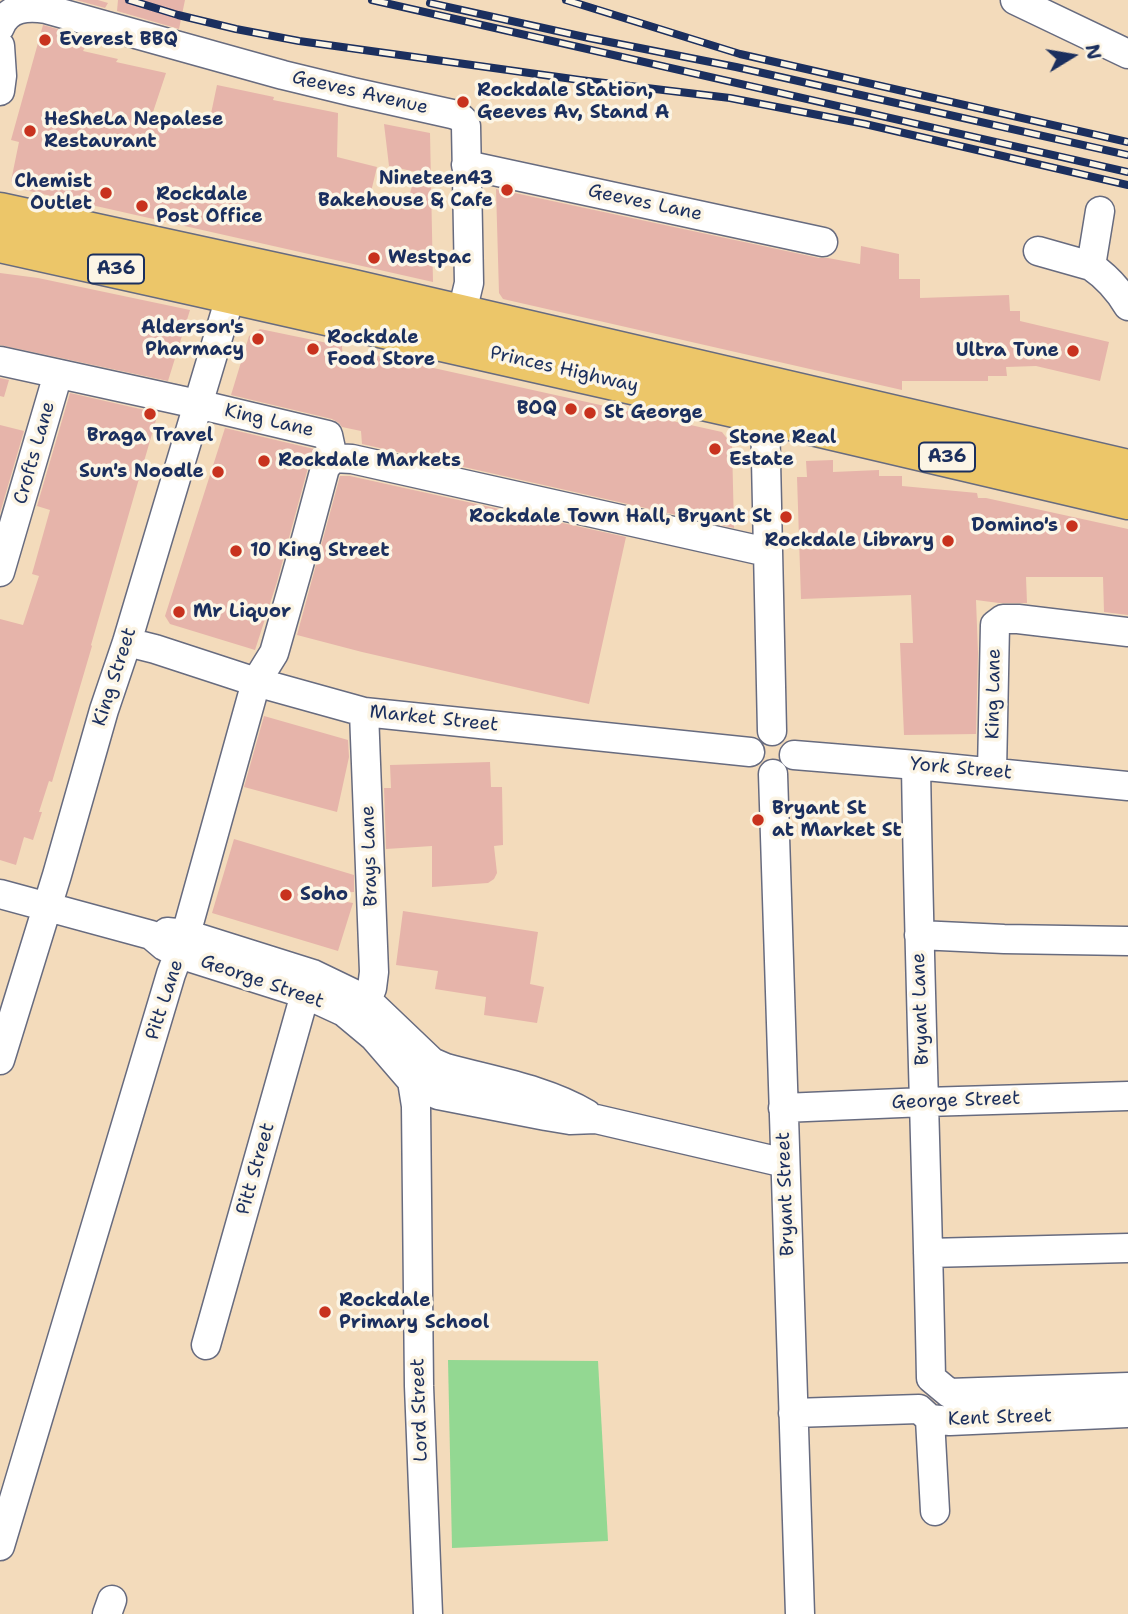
<!DOCTYPE html>
<html>
<head>
<meta charset="utf-8">
<style>
  body { margin:0 }
  #map { position:relative; width:1128px; height:1614px; overflow:hidden; background:#f3dbbb; font-family:"Shantell Sans",sans-serif }
  canvas { display:block }
  .north { position:absolute; left:1037px; top:21px; width:70px; height:70px; -webkit-text-stroke:5px #fcf5e5; paint-order:stroke; rotate:79deg; font-size:19px; font-weight:700; line-height:28px; text-align:center; color:#1b2f5e }
  .north::after { content:''; display:block; margin:auto; width:24px; height:32px; background:#1b2f5e; clip-path:polygon(50% 0,100% 100%,50% 72%,0 100%) }
</style>
</head>
<body>
<div id="map">
<canvas width="1128" height="1614"></canvas>
<div class="north">N</div>
</div>
<script>
const g = document.querySelector('canvas').getContext('2d');
g.lineJoin = 'round';
function fill(path, color) {
  g.fillStyle = color;
  g.fill(path, 'evenodd');
}
function strokePath(path, color, width, dash) {
  g.strokeStyle = color;
  g.lineWidth = width;
  g.lineCap = dash ? 'butt' : 'round';
  g.setLineDash(dash || []);
  g.stroke(path);
}
function label(font, color, halo, rows, align = 'center') {
  g.font = font + ' "Shantell Sans",sans-serif';
  g.lineWidth = 7;
  g.setLineDash([]);
  g.textBaseline = 'middle';
  g.strokeStyle = halo;
  g.fillStyle = color;
  for (const [text, x, y, turn = 0] of rows) {
    g.save();
    g.translate(x, y);
    g.rotate((+turn || 0) * Math.PI / 180);
    g.textAlign = isNaN(turn) ? turn : align;
    if (halo) g.strokeText(text, 0, 0);
    g.fillText(text, 0, 0);
    g.restore();
  }
}
const green = new Path2D(`
  M448,1360l150,1 10,180 -156,7z`);
const building = new Path2D(`
  M76,0h22l10,3 -3,5z
  M118,0h67l-6,29 -62,-18z
  M43,25l47,13 -7,13 35,8 -2,3 50,11 -14,42 56,13 9,-43 57,12 -1,3 65,13 -1,44 40,10 -8,33 37,7 10,-35 -27,-6 -5,-42 46,9 3,149 -417,-94 -5,-7 8,-39 -8,-2z
  M496,189l323,69h9l32,6 1,-18 38,8v25h21v19l89,-3 1,16h10v10l89,21 -9,39 -64,-15 -30,1 1,9h-19v5h-86v9l-399,-91 -4,-6z
  M0,273l38,5 152,32 -22,71 -168,-36z
  M260,329l82,17 1,20 32,-11 347,77 10,13 2,83 -372,-84 -1,-13 -19,-4 -3,-4 -7,-4 -101,-24 18,-59z
  M0,378l9,2 -5,17 -4,-1z
  M70,393l88,20 -67,232 1,1 -40,136 -3,-1 -10,31h3l-9,28 -9,-3 -8,28 -16,-5v-241l23,6 16,-49 -7,-2 18,-64 -13,-4z
  M0,425l24,6 -24,82z
  M225,428l89,21 1,5 -6,10 -32,118 -22,68 -85,-26 -5,-8z
  M833,460v12l46,-2v6h23v10l75,7 1,5h8l142,31v86l-24,-3 -1,-35h-77l1,26h-28l-23,-3 2,53 -2,81 -72,1 -4,-92h13l-2,-48 -110,4 -4,-122h10l-1,-16z
  M340,476h10l276,61 -37,167 -227,-52 -65,-17z
  M264,716l84,24 1,17 -12,55 -93,-25z
  M490,762l1,25h11l1,58 -9,1 3,27 -3,6 -6,4 -56,4v-41l-46,3 -2,-61h7l-1,-23z
  M234,839l120,36v17l-18,1v7l17,3 -15,48 -126,-38z
  M403,911l135,21 -8,52 14,3 -7,36 -53,-8 2,-18 -51,-8 3,-18 -42,-6z`);
const minor = new Path2D(`
  M1015,0l113,54
  M0,27c8,-20 28,-21 46,-18l237,66 70,17 99,22c7,2 12,5 14,12l3,157 -12,50
  M0,46l2,30 -2,15
  M466,165l357,77
  M1100,211l-9,55c16,11 27,23 37,40
  M1038,251l53,15
  M0,361l197,43 131,31 5,23 19,1 415,93
  M769,399l-4,16 7,316
  M0,572l58,-198
  M127,642l28,7 101,33 108,30 386,40
  M364,712l10,260 -2,16 -5,12
  M794,755l122,10 212,21
  M916,765c3,204 11,409 15,613l18,15 179,-6
  M992,772l3,-147 8,-6h15l110,13
  M773,774l27,840
  M0,894l151,41 13,11 15,8 126,40 39,18 30,25 38,44 26,14 108,21 24,4 26,-1 189,44
  M167,932l19,2 127,40 54,26 65,62 14,6c47,13 99,21 141,46
  M919,935l85,4 124,2
  M0,1060l57,-185 47,-165 23,-68 104,-348
  M412,1081l4,25 3,280 9,228
  M783,1108l142,-6 203,-6
  M928,1253l200,-5
  M206,1345l99,-351
  M793,1413l126,-4 11,10 20,2 178,-8
  M930,1419l5,92
  M0,1546l171,-572 15,-40 70,-252 18,-29 25,-88 26,-97 8,-10
  M107,1614l5,-14`);
const highway = new Path2D(`
  M0,212l349,76 779,181
  M0,243l198,44 567,128 363,85`);
const rail = new Path2D(`
  M129,0l49,15 58,14 63,12 281,39 150,18 135,26 263,61
  M372,0l756,172
  M566,0l174,54 388,88
  M430,3l159,35 147,29 392,88`);
const markers = [
  [45,40,7,"#c8321e"],
  [463,102,7,"#c8321e"],
  [30,131,7,"#c8321e"],
  [507,190,7,"#c8321e"],
  [106,193,7,"#c8321e"],
  [142,206,7,"#c8321e"],
  [374,258,7,"#c8321e"],
  [258,339,7,"#c8321e"],
  [313,349,7,"#c8321e"],
  [1073,351,7,"#c8321e"],
  [571,409,7,"#c8321e"],
  [590,413,7,"#c8321e"],
  [150,414,7,"#c8321e"],
  [715,449,7,"#c8321e"],
  [264,461,7,"#c8321e"],
  [218,472,7,"#c8321e"],
  [786,517,7,"#c8321e"],
  [1072,526,7,"#c8321e"],
  [948,541,7,"#c8321e"],
  [236,551,7,"#c8321e"],
  [179,612,7,"#c8321e"],
  [758,820,7,"#c8321e"],
  [286,895,7,"#c8321e"],
  [325,1312,7,"#c8321e"]
];
const shields = [
  [116,269,56],
  [947,457,56]
];
const shieldNames = [
  ["A36",116,269],
  ["A36",947,457]
];
const poiNames = [
  ["Everest BBQ",59,40],
  ["Rockdale Station,",477,91],
  ["Geeves Av, Stand A",477,113],
  ["HeSheLa Nepalese",44,120],
  ["Restaurant",44,142],
  ["Nineteen43",493,179,"right"],
  ["Bakehouse & Cafe",493,201,"right"],
  ["Chemist",92,182,"right"],
  ["Outlet",92,204,"right"],
  ["Rockdale",156,195],
  ["Post Office",156,217],
  ["Westpac",388,258],
  ["Alderson's",244,328,"right"],
  ["Pharmacy",244,350,"right"],
  ["Rockdale",327,338],
  ["Food Store",327,360],
  ["Ultra Tune",1059,351,"right"],
  ["BOQ",557,409,"right"],
  ["St George",604,413],
  ["Braga Travel",150,436,"center"],
  ["Stone Real",729,438],
  ["Estate",729,460],
  ["Rockdale Markets",278,461],
  ["Sun's Noodle",204,472,"right"],
  ["Rockdale Town Hall, Bryant St",772,517,"right"],
  ["Domino's",1058,526,"right"],
  ["Rockdale Library",934,541,"right"],
  ["10 King Street",250,551],
  ["Mr Liquor",193,612],
  ["Bryant St",772,809],
  ["at Market St",772,831],
  ["Soho",300,895],
  ["Rockdale",339,1301],
  ["Primary School",339,1323]
];
const streetNames = [
  ["Geeves Avenue",360,93,13],
  ["Geeves Lane",645,203,12],
  ["Princes Highway",564,370,13],
  ["King Lane",269,421,13],
  ["Crofts Lane",35,453,-74],
  ["King Street",115,677,-72],
  ["King Lane",994,694,-89],
  ["Market Street",434,719,6],
  ["York Street",961,769,5],
  ["Brays Lane",370,856,-92],
  ["George Street",262,982,19],
  ["Pitt Lane",165,1000,-72],
  ["Bryant Lane",921,1009,-92],
  ["George Street",956,1101,-2],
  ["Pitt Street",256,1169,-74],
  ["Bryant Street",786,1194,-92],
  ["Lord Street",420,1410,-92],
  ["Kent Street",1000,1418,-2]
];
fill(green, '#93d892');
fill(building, '#e6b4aa');
strokePath(minor, '#676b7f', 31);
strokePath(highway, '#676b7f', 41);
strokePath(minor, '#fff', 28);
strokePath(highway, '#ecc669', 38);
strokePath(rail, '#1b2f5e', 8);
strokePath(rail, '#fcf5e5', 5, [16]);
for (const [x, y, r, color] of markers) {
  const dot = new Path2D();
  dot.arc(x, y, r, 0, 2 * Math.PI);
  g.fillStyle = color;
  g.fill(dot);
  strokePath(dot, '#fcf5e5', 2.5);
}
for (const [x, y, w] of shields) {
  const box = new Path2D();
  box.roundRect(x - w / 2, y - 14.5, w, 29, 5);
  g.fillStyle = '#fcf5e5';
  g.fill(box);
  strokePath(box, '#1b2f5e', 2);
}
label('bold 18px', '#1b2f5e', null, shieldNames);
label('bold 19px', '#1b2f5e', '#fcf5e5', poiNames, 'left');
label('19px', '#1b2f5e', '#fcf5e5', streetNames);
</script>
</body>
</html>
